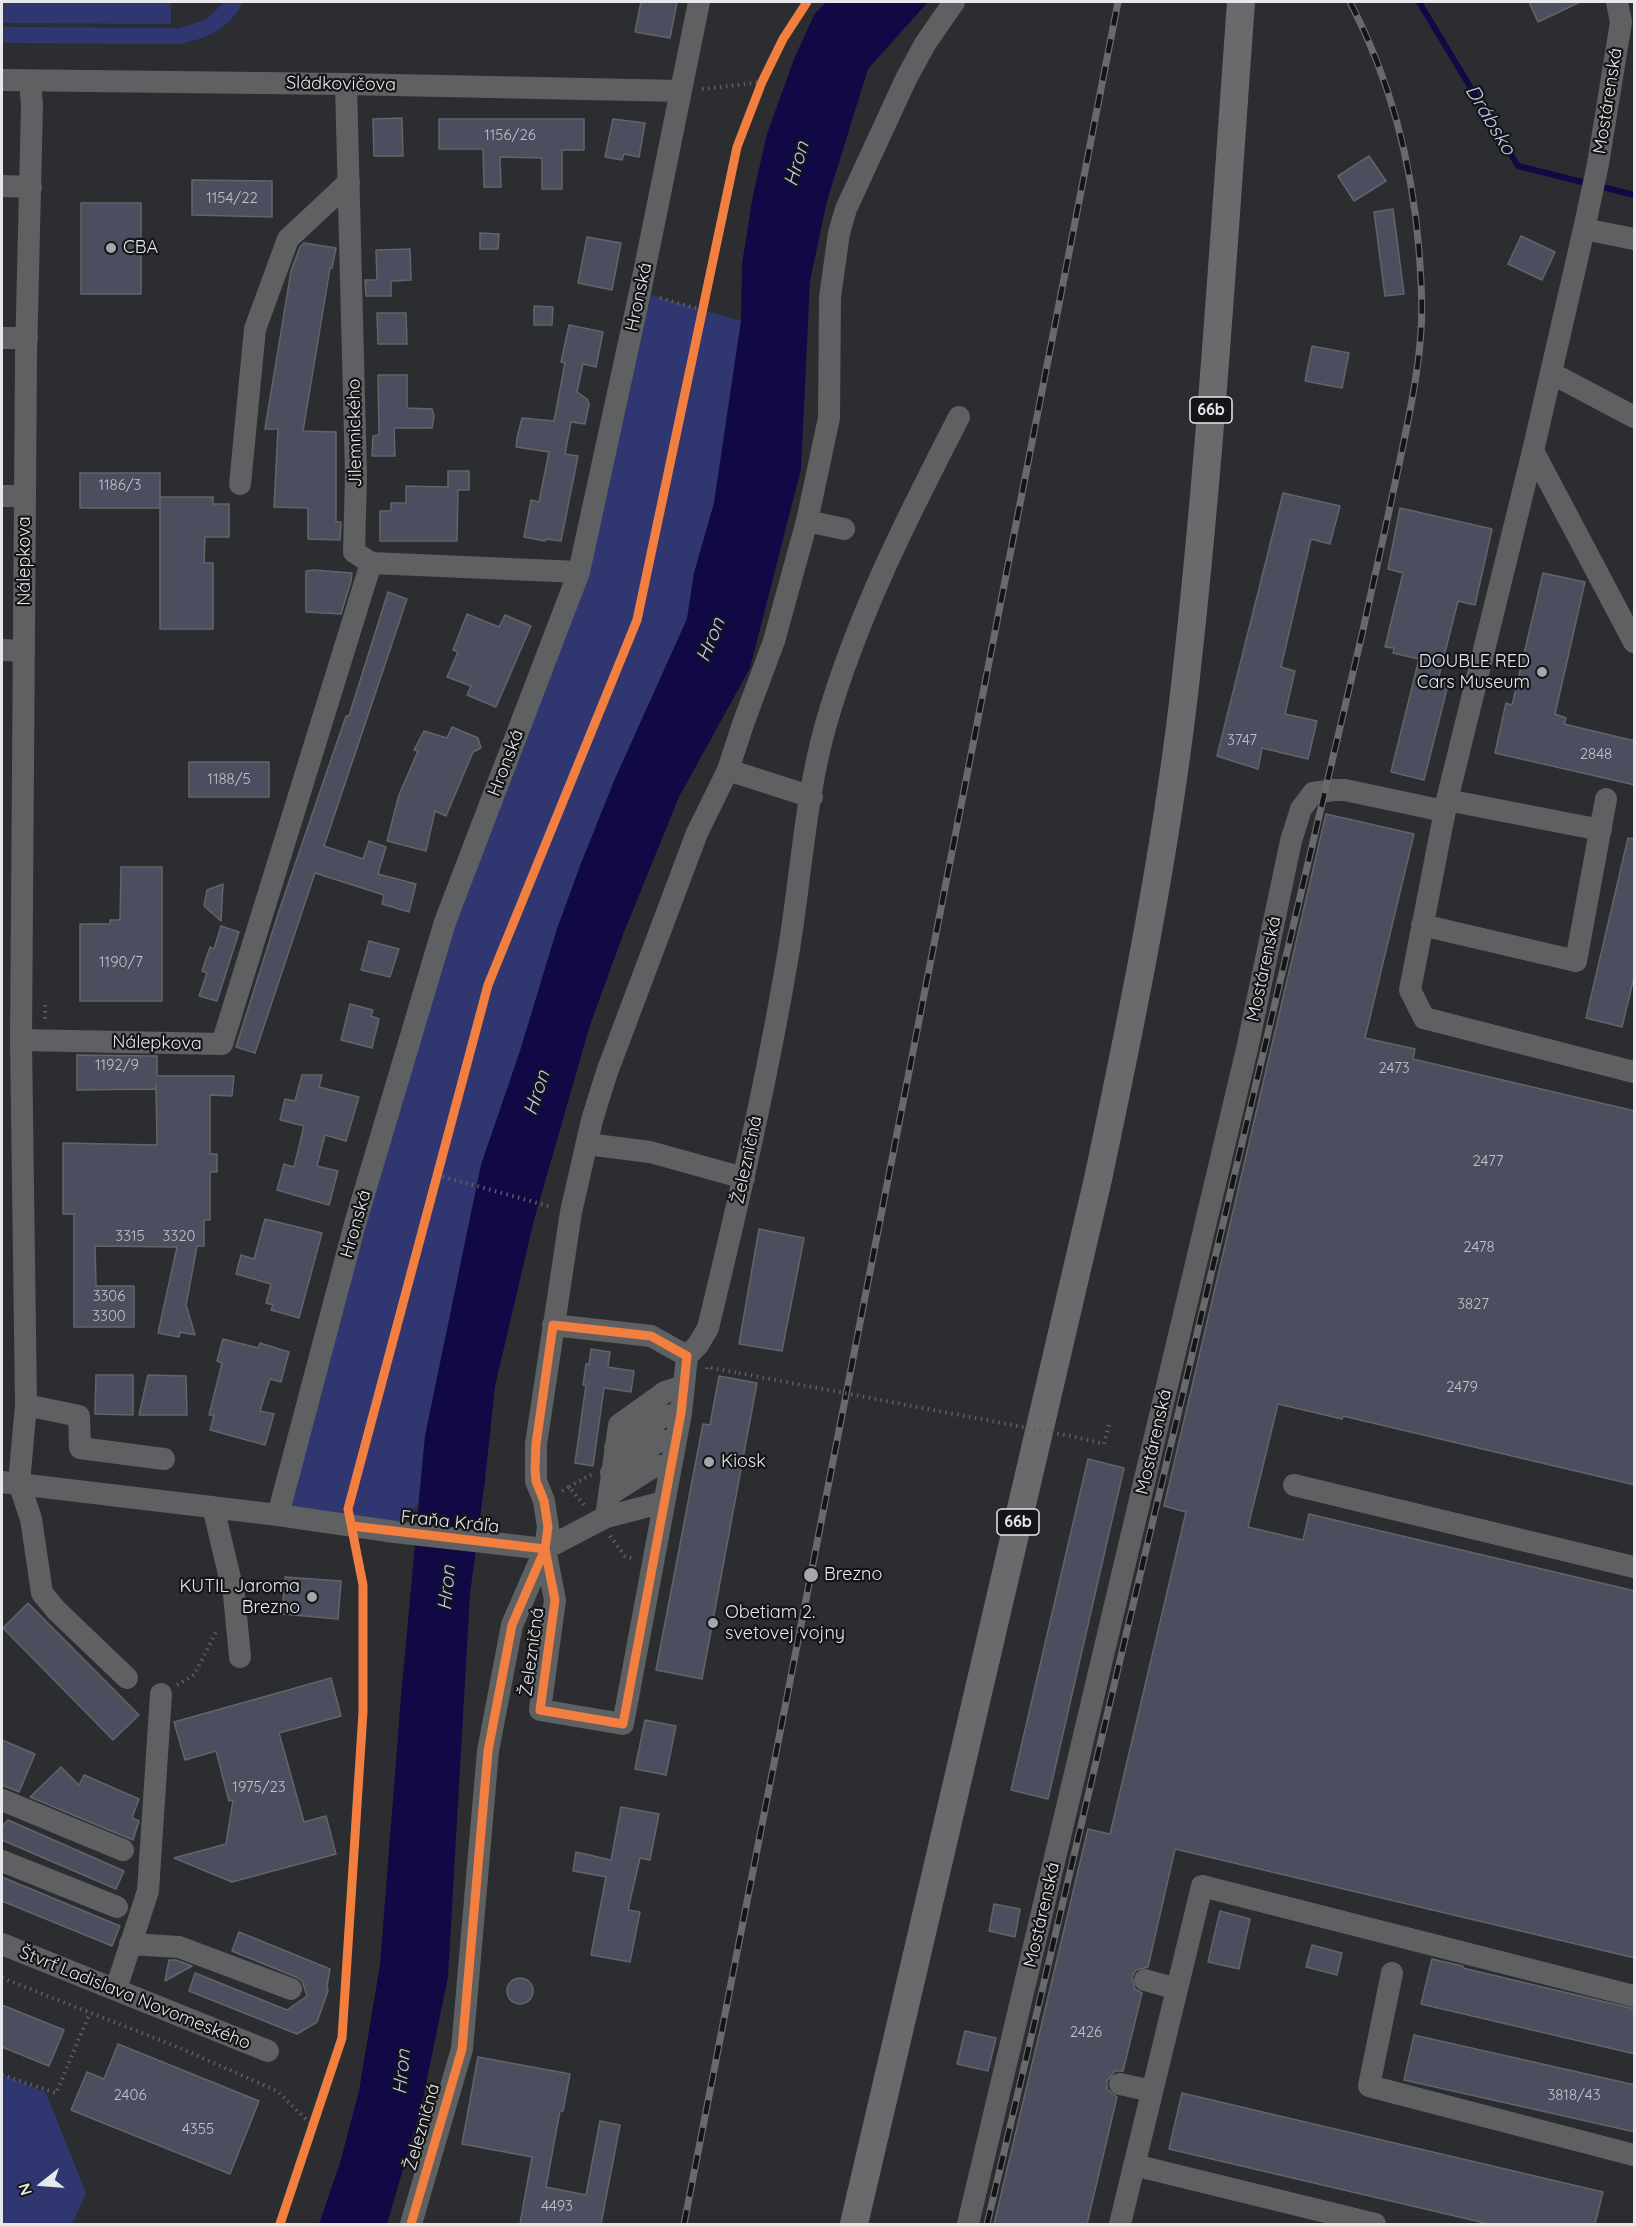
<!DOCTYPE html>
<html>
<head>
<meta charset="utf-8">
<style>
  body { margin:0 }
  #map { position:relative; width:1636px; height:2226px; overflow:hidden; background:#2c2d31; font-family:Quicksand,sans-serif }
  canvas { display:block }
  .frame { position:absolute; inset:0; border:3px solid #e7e8eb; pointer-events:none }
  .north { position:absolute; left:12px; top:2154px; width:60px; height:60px; -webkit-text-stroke:4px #141517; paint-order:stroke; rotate:253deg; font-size:16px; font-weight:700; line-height:24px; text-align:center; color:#e7e8eb }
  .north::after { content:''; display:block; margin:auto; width:21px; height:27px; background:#e7e8eb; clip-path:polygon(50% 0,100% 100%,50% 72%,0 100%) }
</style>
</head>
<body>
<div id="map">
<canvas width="1636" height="2226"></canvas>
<div class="frame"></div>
<div class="north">N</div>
</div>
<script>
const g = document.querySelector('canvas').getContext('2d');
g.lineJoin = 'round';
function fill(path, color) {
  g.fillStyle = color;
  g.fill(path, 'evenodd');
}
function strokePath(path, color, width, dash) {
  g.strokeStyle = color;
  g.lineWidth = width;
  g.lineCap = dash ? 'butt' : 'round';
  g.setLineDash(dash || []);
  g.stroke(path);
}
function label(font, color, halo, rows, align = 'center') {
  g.font = font + ' Quicksand,sans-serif';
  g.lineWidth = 4.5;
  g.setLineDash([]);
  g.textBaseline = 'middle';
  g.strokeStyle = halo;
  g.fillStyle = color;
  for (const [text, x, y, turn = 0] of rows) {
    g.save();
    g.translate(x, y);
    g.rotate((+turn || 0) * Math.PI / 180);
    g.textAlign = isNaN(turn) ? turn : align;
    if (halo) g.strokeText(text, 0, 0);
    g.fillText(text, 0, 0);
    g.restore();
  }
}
const green = new Path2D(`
  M2,2h169v22l-169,-1z
  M225,2h18c-12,25 -37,38 -65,42l-176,-1v-16l177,1 26,-8z
  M640,292l101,29 -27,182 -20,70 -7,46 -73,162 -34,85 -23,63 -37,122 -39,114 -56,271 -7,68 -23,28 -115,-29 165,-581 134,-350z
  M2,2074l44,19 40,100 -14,31h-70z`);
const water = new Path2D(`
  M826,2h102l-60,67 -41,132 -17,80 -9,188 -51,199 -71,129 -55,135 -34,93 -56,195 -39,166 -10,94 -15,114 -22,383 -27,131 -34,116h-68l21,-61 19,-72 21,-126 21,-268 24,-261 56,-271 39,-114 37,-122 23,-63 34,-85 73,-162 7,-46 20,-70 27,-182 1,-57 11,-69 14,-61 27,-75 20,-44z`);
const stream = new Path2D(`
  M1419,2l99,164 116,29`);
const building = new Path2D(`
  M641,2h36l-7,36 -35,-6z
  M1529,2h51l-42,20z
  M402,118l1,38h-29l-1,-37z
  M439,119h145v31h-22v39h-20v-31l-42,-1 1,30h-17l-1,-38h-44z
  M613,119l32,4 -6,34 -15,-3 -2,6 -17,-3z
  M1369,156l17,25 -32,20 -16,-25z
  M192,180l80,1v36l-80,-2z
  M81,203h60v91h-60z
  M1393,209l11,85 -19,2 -11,-84z
  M480,233l19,1 -1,15h-18z
  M1521,236l34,16 -13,28 -34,-16z
  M587,237l34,6 -9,47 -34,-7z
  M304,243l32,5 -4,20h-2l-27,163 33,1v90h5l-1,18 -32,-1v-31l-34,-1 4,-78h-13l26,-158 9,-24z
  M410,249l1,31 -20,1v15h-25l-1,-16h12l-1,-30z
  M534,306l19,1 -1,18h-18z
  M377,313h29l1,31h-29z
  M569,325l34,7 -7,35 -13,-3 -6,28 10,7 2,5 -4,20 -14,-2 -6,32 13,2 -17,85 -15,-2 -1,2 -21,-4 7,-37 8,2 10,-50 -33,-5 1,-9 5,-20 32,3 11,-58 -4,-1z
  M1312,346l37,7 -7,35 -37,-7z
  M378,375h29v33l25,1 2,7 -2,12h-38l1,28h-23l1,-20 6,-1z
  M448,471h21v19h-11l-1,51h-77v-30h11v-8h15v-17l42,1z
  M80,473h80v35h-80z
  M1283,493l57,13 -10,38 -19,-5 -30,128 14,4 -10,43 32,7 -9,38 -46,-11 -4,21 -41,-13z
  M160,497h53v7h16v33h-24l-1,26h9v66h-53z
  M1400,508l92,21 -17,76 -17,-4 -20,79 6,3 3,6 -23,91 -33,-8 28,-113 -26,-6 1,-5 -9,-1 18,-74 -15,-4z
  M314,570l38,3 -1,8 -10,33 -35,-2v-41z
  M1543,573l42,9 -30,132 11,4 -2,6 71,17v44l-140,-32 11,-50 6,2z
  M388,592l19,7 -83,247 39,13 6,-18 17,6 -8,27 38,10 -7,28 -27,-8 2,-9 -69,-22 -60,180 -19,-6 43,-136 67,-195h3z
  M467,614l32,13 6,-12 26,11 -35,81 -29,-12 4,-9 -24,-9 11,-25 -5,-2z
  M452,727l26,11 3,10 -8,4 -27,64 -11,-5 -9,40 -39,-10 12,-46 19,-44 -4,-1 10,-19 23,7z
  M189,762h80v35h-80z
  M1326,814l88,20 -49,204 50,11 -2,10 222,52v374l-292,-69 -1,3 -64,-15 -30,123 55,13 6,-26 326,77v367l-460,-109 -27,118 -12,3 -4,7 3,12 7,4 -19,78h-8l-8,10v8l10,8 -30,127h-93l94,-395 22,5 76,-322 -22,-6z
  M1628,838l7,1v134l-13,54 -36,-9z
  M121,867h41v134h-82v-77h30v-4h10z
  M223,884l-2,37 -17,-15 3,-16z
  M221,926l18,6 -22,69 -18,-5 8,-23 -5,-2 8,-24 4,2z
  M369,941l30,8 -9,28 -29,-7z
  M350,1004l23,6 -2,6 8,3 -7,29 -31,-8z
  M77,1055l80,1v20h77l-2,20 -22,-1v59h7v18h-7v48h-6v26h-7l-11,59 9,30 -15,-3 -1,5 -21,-4 19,-86 -82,-1 1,40h38v41h-60v-113h-11v-71l94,2 -1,-61v5l-79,1z
  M302,1075h20l-3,12 40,10 -13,44 -21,-6 -8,31 21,5 -9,34 -52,-15 7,-26 10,3 10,-41 -24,-6 5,-21 10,2z
  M265,1219l57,14 -23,85 -28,-8 2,-5 -7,-2 5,-19 -35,-10 5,-19 13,4z
  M759,1229l45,9 -22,113 -43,-7z
  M223,1339l35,9 2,-5 29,9 -8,30 -11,-3 -10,32 14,3 -9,31 -55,-15 4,-15h-5l13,-52 -5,-2z
  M591,1349l19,3 -2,15 26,4 -3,21 -27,-4 -11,78 -18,-3 11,-78h-3l3,-21h3z
  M96,1375h37v40l-38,-1z
  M148,1375l38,1 1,39h-48z
  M719,1376l38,7 -55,296 -46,-9 47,-246 7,1z
  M1088,1459l36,9 -76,331 -37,-9z
  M285,1577l56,4 -3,38 -56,-5z
  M28,1603l111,112 -26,25 -110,-112z
  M331,1678l10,38 -62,17 25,89 22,-6 10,38 -104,28 -58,-24 52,-14 7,-44 -4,1 -13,-50 -31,9 -11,-38z
  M645,1720l31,6 -10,49 -31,-6z
  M2,1740l33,14 -16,38 -17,-7z
  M61,1767l18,18 5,-10 55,24 -7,19 7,3 -6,19 -103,-43z
  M621,1807l38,7 -9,46 -10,-2 -12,52 12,2 -10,50 -39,-7 15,-78 -33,-6 3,-19 35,8z
  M8,1820l116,51 -8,18 -114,-49v-14z
  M2,1877l118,49 -8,20 -110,-45z
  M994,1904l26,5 -5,28 -26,-6z
  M1220,1911l30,8 -11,50 -31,-7z
  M239,1932l91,37 -3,17 1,5 -11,31 -20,12 -108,-43 6,-18 92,37 20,-14 -5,-15 -6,-4 -64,-26z
  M1312,1945l30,8 -5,22 -31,-8z
  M1432,1959l31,7v2l172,41v45l-214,-50z
  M169,1960h7l16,6 -27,15z
  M507 1991a13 13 0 1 1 26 0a13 13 0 1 1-26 0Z
  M2,2005l62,25 -15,36 -47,-19z
  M965,2031l31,7 -8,33 -31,-7z
  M1414,2035l221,50v47l-231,-52z
  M118,2044l141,57 -29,73 -159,-64 16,-38 17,7z
  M478,2057l92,17 -7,37h-3l-14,76 40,8 14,-74 20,4 -19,99h-81l12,-67 -70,-13z
  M1182,2093l421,99 -8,32h-106l-320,-75z`);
const path = new Path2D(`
  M702,89l60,-7
  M660,298l43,12
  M45,1005v17
  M437,1175l115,32
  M707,1369v-2l32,6
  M1075,1437l29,7 6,-23
  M569,1487l23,-13
  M562,1491l7,-4 15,18
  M610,1536l15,20 9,3
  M177,1685l17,-10 22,-43
  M2,1978l178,70 97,43 36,35
  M2,2075l54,18 34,-80`);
const minor = new Path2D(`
  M1617,2l4,20 -23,142 -14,65 -51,222 -86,349 -37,190 14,28 210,54
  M2,80l344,4 335,7
  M30,81l2,24 -6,252 -5,683 5,365 -7,78 12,36 11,74 14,17 71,68
  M346,84l10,391 -2,77 17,11 208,9
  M2,186l29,1
  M1584,229l50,10
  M2,338h25
  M1551,373l83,44
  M1533,451l101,191
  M240,484l15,-155 33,-90 61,-57
  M2,496h23
  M807,521l37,8
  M2,650l22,1
  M728,770l84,27
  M1447,800l154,30
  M1422,925l154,36 30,-162
  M21,1040l201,4 149,-481
  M587,1144l63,8 94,26
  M553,1325l98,11 36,20
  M26,1405l53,11 1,32 84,11
  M615,1448l47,-31 19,-4
  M611,1473l48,-32 17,-1
  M2,1482l276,33 117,17 150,17
  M1294,1485l340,82
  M609,1495l44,-28 18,-2
  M213,1507l21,88 6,62
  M278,1515l77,-291 90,-302 134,-350 61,-280 59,-290
  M606,1517l13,-92 46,-33 19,-6
  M545,1549l10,51 -15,110 83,14 58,-311 6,-57 11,-11 10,-17c30,-124 59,-248 80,-373 13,-77 17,-157 38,-231 31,-108 82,-208 133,-307
  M545,1549l61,-32 58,-15
  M2,1800l121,50
  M2,1861l115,46
  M2,1944l266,107
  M130,1944l49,3 112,42
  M1392,1973l-23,113 265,69
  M1145,1980l32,9
  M116,1989l32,-98 13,-197
  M1120,2084l32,7
  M1134,2165l241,59
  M411,2224l51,-175 26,-298 24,-126 33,-76 3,-22 -4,-26 -8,-20v-37l35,-232 21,-92 15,-48 90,-239 31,-63 15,-46 31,-83 33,-120 22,-103 1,-121 9,-64 7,-24 60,-130 19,-35 29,-42
  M968,2224l279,-1175 44,-208 10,-32 12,-16 21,-3h11l99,21
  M1120,2224l82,-338 432,110`);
const major = new Path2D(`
  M854,2224l244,-1045c33,-156 66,-317 85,-476 27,-233 41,-467 58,-701`);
const rail = new Path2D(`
  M684,2224l434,-2222
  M987,2224l376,-1594c15,-69 31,-139 45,-209 6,-30 11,-59 13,-90 2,-26 0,-55 -2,-81 -7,-88 -29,-171 -69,-248`);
const pathBridge = new Path2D(`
  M739,1373l336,64`);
const cycleway = new Path2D(`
  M352,1526l193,23
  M280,2224l62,-186 21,-326v-127l-15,-76 140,-524 149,-365 100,-473 25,-65 21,-43 24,-37
  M411,2224l51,-175 26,-298 24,-126 33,-76 3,-22 -4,-26 -8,-20 -1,-12 1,-25 17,-119 98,11 36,20 -6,57 -58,311 -83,-14 15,-110 -10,-51`);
const markers = [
  [111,248,6,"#a6a7aa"],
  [1542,672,6,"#a6a7aa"],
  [709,1462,6,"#a6a7aa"],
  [811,1575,8,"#a6a7aa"],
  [312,1597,6,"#a6a7aa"],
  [713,1623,6,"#a6a7aa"]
];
const numberNames = [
  ["1156/26",510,135],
  ["1154/22",232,198],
  ["1186/3",120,485],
  ["3747",1242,740],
  ["2848",1596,754],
  ["1188/5",229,779],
  ["1190/7",121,962],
  ["1192/9",117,1065],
  ["2473",1394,1068],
  ["2477",1488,1161],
  ["3315",130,1236],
  ["3320",179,1236],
  ["2478",1479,1247],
  ["3306",109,1296],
  ["3827",1473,1304],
  ["3300",109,1316],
  ["2479",1462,1387],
  ["1975/23",259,1787],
  ["2426",1086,2032],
  ["2406",130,2095],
  ["3818/43",1574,2095],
  ["4355",198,2129],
  ["4493",557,2206]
];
const shields = [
  [1211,410,42],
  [1018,1522,42]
];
const shieldNames = [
  ["66b",1211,410],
  ["66b",1018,1522]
];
const streetNames = [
  ["Sládkovičova",341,84,1],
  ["Mostárenská",1608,101,-81],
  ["Hronská",639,297,-78],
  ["Jilemnického",355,433,-91],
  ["Nálepkova",25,561,-90],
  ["Hronská",506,763,-69],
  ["Mostárenská",1264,969,-78],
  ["Nálepkova",157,1043,1],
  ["Železničná",747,1160,-78],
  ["Hronská",356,1224,-74],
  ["Mostárenská",1154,1442,-77],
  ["Fraňa Kráľa",450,1522,6],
  ["Železničná",532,1652,-82],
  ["Mostárenská",1042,1915,-77],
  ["Štvrť Ladislava Novomeského",135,1998,22],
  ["Železničná",422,2127,-74]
];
const poiNames = [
  ["CBA",123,248],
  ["DOUBLE RED",1530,662,"right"],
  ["Cars Museum",1530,683,"right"],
  ["Kiosk",721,1462],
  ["Brezno",824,1575],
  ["KUTIL Jaroma",300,1587,"right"],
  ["Brezno",300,1608,"right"],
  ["Obetiam 2.",725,1613],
  ["svetovej vojny",725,1634]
];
const waterNames = [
  ["Drábsko",1490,120,59],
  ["Hron",797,164,-74],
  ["Hron",711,640,-68],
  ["Hron",537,1093,-72],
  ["Hron",447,1588,-85],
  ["Hron",402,2072,-85]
];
fill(green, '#303770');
fill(water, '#100946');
strokePath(stream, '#100946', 6);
fill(building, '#4b4e5e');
strokePath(building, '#646467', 1.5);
strokePath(path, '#5f5f61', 4, [1.5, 4.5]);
strokePath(minor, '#5f6062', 22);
strokePath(major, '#6a6a6c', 28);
strokePath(rail, '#6a6a6c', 7);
strokePath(rail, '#141517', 4.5, [14]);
strokePath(pathBridge, '#5f5f61', 4, [1.5, 4.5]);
strokePath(cycleway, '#f27e40', 9);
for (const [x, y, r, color] of markers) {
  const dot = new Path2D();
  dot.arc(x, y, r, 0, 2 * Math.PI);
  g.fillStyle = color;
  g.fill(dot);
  strokePath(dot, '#141517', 2);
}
label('15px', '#c0c2c8', null, numberNames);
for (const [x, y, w] of shields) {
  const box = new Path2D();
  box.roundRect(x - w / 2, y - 13, w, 26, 4.5);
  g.fillStyle = '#141517';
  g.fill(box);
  strokePath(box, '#e7e8eb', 1.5);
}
label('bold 16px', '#e7e8eb', null, shieldNames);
label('18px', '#e7e8eb', '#141517', streetNames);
label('18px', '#e7e8eb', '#141517', poiNames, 'left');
label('italic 20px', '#bec8f0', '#141517', waterNames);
</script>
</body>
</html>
